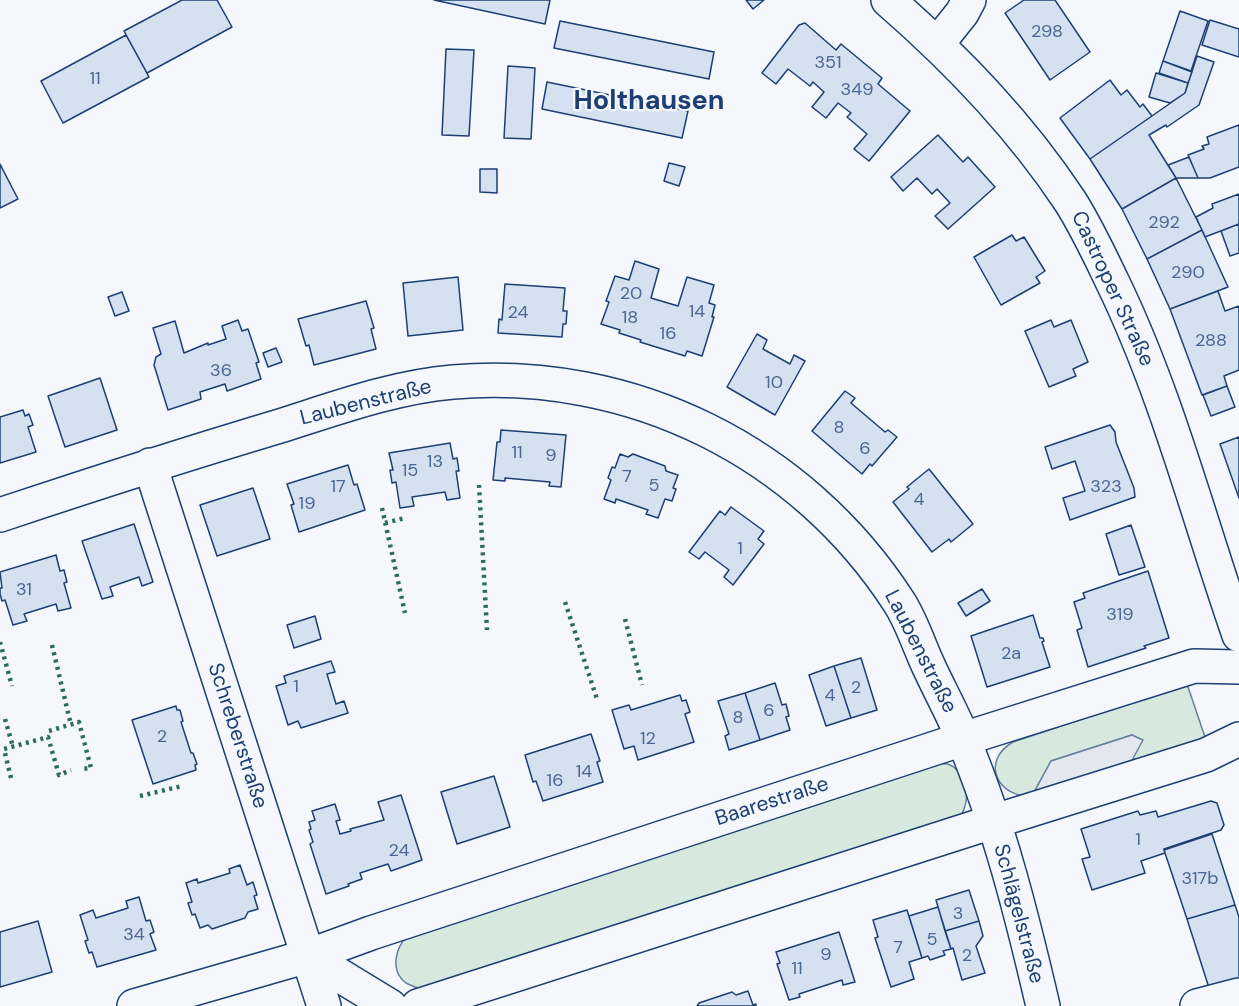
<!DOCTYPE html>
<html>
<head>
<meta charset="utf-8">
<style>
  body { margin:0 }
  canvas { display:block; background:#f4f7fb }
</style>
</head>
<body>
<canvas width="1239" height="1006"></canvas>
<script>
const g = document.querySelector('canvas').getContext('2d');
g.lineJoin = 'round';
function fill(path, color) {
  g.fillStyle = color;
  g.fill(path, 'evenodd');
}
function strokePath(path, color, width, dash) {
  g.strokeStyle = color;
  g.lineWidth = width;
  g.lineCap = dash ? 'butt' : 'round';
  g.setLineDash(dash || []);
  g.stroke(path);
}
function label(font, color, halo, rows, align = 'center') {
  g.font = font + ' "DM Sans",sans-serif';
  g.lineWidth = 4.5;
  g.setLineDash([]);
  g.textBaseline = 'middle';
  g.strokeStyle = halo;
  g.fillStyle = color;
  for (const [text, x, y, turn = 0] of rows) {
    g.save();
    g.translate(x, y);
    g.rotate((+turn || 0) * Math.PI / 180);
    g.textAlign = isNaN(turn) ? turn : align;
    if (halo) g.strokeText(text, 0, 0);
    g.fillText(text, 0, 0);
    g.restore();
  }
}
const green = new Path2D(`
  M1187,684l19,56 -76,24 2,-29 -81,26 -19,35c-35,2 -52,-35 -19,-54z
  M933,763c5,1 11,0 15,1 16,6 22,31 16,45 -1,5 -5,8 -8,11l-532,170c-6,-2 -13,-4 -18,-7 -17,-13 -10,-36 2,-48z`);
const parking = new Path2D(`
  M1132,735l11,5 -13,24 -98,32 19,-35z`);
const building = new Path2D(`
  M182,0h35l15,27 -85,46 -23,-42z
  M434,0h116l-5,24z
  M746,0h18l-11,9z
  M1024,0h31l35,52 -40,28 -45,-67z
  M1180,11l28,10 -17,50 -28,-10z
  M1210,20l29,9v28l-37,-12z
  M560,21l154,31 -5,27 -155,-31z
  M805,23l31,27 5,-6 41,34 -4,6 32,27 -41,50 -15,-12 13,-15 -20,-17 4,-4 -13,-10 -12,15 -14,-11 12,-15 -11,-10 -3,4 -22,-17 -12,15 -14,-11 37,-48z
  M126,35l23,42 -86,46 -22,-42z
  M446,49l28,1 -5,86 -27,-1z
  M1197,56l17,6 -15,43 -32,22 -1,-2 -17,10 27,43 -54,31 -32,-50 95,-66z
  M1163,61l29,11 -4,11 -29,-10z
  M508,66l27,2 -4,71 -27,-1z
  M1156,73l32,10 -3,10 -15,10 -21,-6z
  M1110,80l11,15 6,-5 13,17 3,-3 9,12 -62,43 -30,-41z
  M547,82l141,29 -6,27 -140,-29z
  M1239,125v42l-29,11h-12l-10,-23 16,-6 -2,-3 7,-2 -2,-7z
  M938,135l25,27 5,-5 27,30 -47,42 -13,-13 15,-13 -13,-14 -5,5 -15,-16 -14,13 -12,-14z
  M1189,157l9,21h-22l-8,-13z
  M669,163l16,4 -6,19 -15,-5z
  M0,164l18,35 -18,9z
  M480,169h17v24l-17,-1z
  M1176,178l26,52 -55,29 -25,-50z
  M1239,194v30l-34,13 -9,-20 17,-9 -1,-4z
  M1239,224v29l-9,3 -9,-25z
  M1202,230l26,57 -58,22 -23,-50z
  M1012,235l4,6 8,-4 21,34 -9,6 4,6 -39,22 -27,-48z
  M635,261l24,8 -8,29 27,8 9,-29 27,8 -5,18 6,2 -3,12h2l-12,39 -15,-5 -2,5 -45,-14 1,-2 -22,-7 1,-3 -19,-6 8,-22 -3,-1 9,-25 14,4z
  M458,277l5,53 -55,6 -5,-53z
  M505,284l60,4 -2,23h4l-1,13h-3l-1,13 -64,-4 1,-14 3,1z
  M1218,291l7,20 14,-5v64l-15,6 3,10 -25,9 -32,-86z
  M122,292l7,19 -14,5 -7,-19z
  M366,301l8,27 -3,1 5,20 -62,16 -5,-20 -3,1 -8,-27z
  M238,320l4,11 6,-2 11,33 -3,1 5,16 -34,12 -2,-7 -25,8 1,7 -33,11 -14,-45 2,-8 5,-3 -8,-26 22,-7 9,32 24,-10v2l18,-6 -4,-13z
  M1051,320l3,7 17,-7 17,42 -15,7 3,7 -27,11 -24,-56z
  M757,334l10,6 -4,9 27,15 4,-9 11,6 -30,54 -48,-28z
  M276,348l6,14 -14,5 -5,-14z
  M100,378l17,52 -52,17 -17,-51z
  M1227,386l8,21 -24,9 -8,-21z
  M845,391l10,7 -4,5 34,29 3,-2 9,7 -25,29 -2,-2 -8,10 -50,-43z
  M23,410l2,6 4,-2 4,11 -5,2 8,25 -36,11v-46z
  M1110,425l5,7 1,10 18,46 1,9 -65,23 -7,-22 22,-7 -10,-30 -23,8 -7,-22z
  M501,430l65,5 -5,52 -12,-1 1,-4 -45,-4v3l-12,-1 4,-38h3z
  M1239,437v61l-19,-54z
  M450,443l3,16 4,-1 2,13h-3l4,27 -13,2 -2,-8 -33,5 2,9 -14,2 -4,-26 -4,1 -2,-13h3l-4,-17z
  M620,454l8,3 5,-3 32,12 1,5 12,4 -5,13 3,1 -4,12 -7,-2 -7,19 -12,-4 2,-4 -32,-11 -1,4 -11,-4 7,-19 -3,-2 4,-11 3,1z
  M348,465l6,20 3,-1 8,26 -66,22 -8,-27 3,-1 -7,-20z
  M929,469l44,55 -22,18 -2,-3 -17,13 -39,-50 16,-13 -2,-2z
  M253,488l17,51 -53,17 -17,-51z
  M731,507l33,24 -6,8 6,5 -31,41 -9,-8 5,-7 -24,-18 -6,7 -10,-7 31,-41 5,4z
  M134,524l19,58 -11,4 -3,-9 -29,10 3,9 -11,3 -20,-58z
  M1131,525l14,42 -26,8 -13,-41z
  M56,555l4,16 4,-1 3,12 -3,1 7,25 -13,3 -2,-7 -32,10 3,7 -14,4 -8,-25 -3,1 -2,-7v-6h2l-2,-16z
  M1148,571l21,67 -25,8 2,2 -58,19 -11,-37 5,-2 -8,-26 11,-4 -2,-5z
  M982,589l8,12 -24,15 -8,-13z
  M1033,615l7,23h3l1,3 -2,1 8,25 -63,20 -16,-51z
  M315,616l6,23 -27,9 -7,-23z
  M861,658l16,52 -26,8 -17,-52z
  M331,661l4,11 -8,2 9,30 8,-3 4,12 -47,15 -3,-7 -10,4 -12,-39 10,-3 -2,-7z
  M834,666l17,52 -25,8 -17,-51z
  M775,683l7,22 4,-1 3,12 -3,1 4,13 -30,10 -15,-47z
  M745,693l15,47 -31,10 -4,-14 4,-2 -11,-33z
  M680,695l2,6 4,-1 4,12 -5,2 9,28 -56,18 -4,-14 -10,3 -12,-39 17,-5 2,5z
  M176,706l1,4h3l3,11 -2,1 10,31h2l4,11 -2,1 1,5 -43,14 -21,-64z
  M591,734l9,27 -3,1 6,20 -60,19 -7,-20 -3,1 -8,-27z
  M494,776l16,51 -53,17 -16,-52z
  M401,795l21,65 -31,11 -3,-7 -28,9 2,6 -14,5 1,2 -23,8 -16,-50 3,-2 -4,-12 2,-1 -2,-7 6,-2 -3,-9 23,-7 5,16 -4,1 4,13 11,-3 -1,-2 34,-9 -6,-18z
  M1211,801l6,2 7,22 -3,5 -57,19 1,4 -24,8 4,12 -53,17 -10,-31 8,-2 -9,-28 57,-18 2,4 16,-4 2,6z
  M1212,834l23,71 -48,14 -23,-69z
  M240,865l7,20 6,-3 4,13 -3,1 4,13 -10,3 -3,6 -33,11 -4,-4 -8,3 -5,-14 -3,1 -4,-12 4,-1 -6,-19 11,-4 1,4 32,-10 -1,-4z
  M969,890l10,31 -34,10 -9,-31z
  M139,897l7,24 4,-1 4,12 -4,2 6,16 -59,17 -5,-15 -3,1 -4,-12 3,-1 -8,-25 13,-5 3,8 32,-10 -2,-7z
  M1235,905l4,12v65l-29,9 -23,-72z
  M938,907l13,42 -8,2 2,4 -15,5 -2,-4 -6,2 -13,-42z
  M907,910l15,48 -13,4 5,17 -23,8 -16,-49 3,-1 -5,-17z
  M38,921l14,51 -52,15v-55z
  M979,921l4,15 -7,10 9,27 -23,7 -9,-32 -2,1 -6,-18z
  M839,932l16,50 -12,3 -1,-5 -43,14 1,3 -11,3 -12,-36 3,-1 -4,-11z
  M748,991l5,14 3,-1v2h-59l2,-3 33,-11 4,3z`);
const minor = new Path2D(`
  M938,43l24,-30 7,-13
  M150,465l174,541
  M0,515c93,-31 186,-61 280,-89 57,-18 114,-39 173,-44 179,-15 349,70 446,220 13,20 20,44 30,65 11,24 24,47 34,72 36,85 59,177 80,267
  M308,956l82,50
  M134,1006l174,-50 63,-23 592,-194 231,-73 45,1
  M418,1006l574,-184 214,-67 33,-16
  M1197,1006l42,-11`);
const major = new Path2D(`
  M888,0c69,60 131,124 182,201 16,25 29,53 42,80 55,113 86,236 127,354`);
const hedge = new Path2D(`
  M479,485l8,145
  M382,508l23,105
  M385,523l20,-5
  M565,602l32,97
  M625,619l17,66
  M0,642l12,44
  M52,645l19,80
  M5,719l8,28
  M49,731l30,-9 12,46 -10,1
  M11,778l-7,-29 44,-12 11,38 12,-5
  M140,796l42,-10`);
const numberNames = [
  ["298",1047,32],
  ["351",828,63],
  ["11",95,79],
  ["349",857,90],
  ["292",1164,223],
  ["290",1188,273],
  ["20",631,294],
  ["14",697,312],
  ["24",518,313],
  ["18",630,318],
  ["16",668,334],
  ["288",1211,341],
  ["36",221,371],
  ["10",774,383],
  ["8",839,428],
  ["6",865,449],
  ["11",517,453],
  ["9",551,456],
  ["13",435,462],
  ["15",410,471],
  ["7",627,477],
  ["5",654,486],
  ["17",338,487],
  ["323",1106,487],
  ["4",919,500],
  ["19",307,504],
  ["1",740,549],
  ["31",24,590],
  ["319",1120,615],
  ["2a",1011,654],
  ["1",296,687],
  ["2",856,688],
  ["4",830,696],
  ["6",769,711],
  ["8",738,718],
  ["2",162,737],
  ["12",648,739],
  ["14",584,772],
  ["16",555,781],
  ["1",1138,840],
  ["24",399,851],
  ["317b",1200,879],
  ["3",958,914],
  ["34",134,935],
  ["5",932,940],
  ["7",898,948],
  ["9",826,955],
  ["2",967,956],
  ["11",797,969]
];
const streetNames = [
  ["Castroper Straße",1112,289,65],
  ["Laubenstraße",366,403,-14],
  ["Laubenstraße",920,652,63],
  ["Schreberstraße",237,736,72],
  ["Baarestraße",772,802,-18],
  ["Schlägelstraße",1018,914,75]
];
const districtNames = [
  ["Holthausen",649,102]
];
fill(green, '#d7e8df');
strokePath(green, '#687fa3', 1.5);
fill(parking, '#e3e8f0');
strokePath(parking, '#687fa3', 1.5);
fill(building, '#d5e0f0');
strokePath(building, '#1d3f73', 1.5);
strokePath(minor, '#1d3f73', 36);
strokePath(major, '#1d3f73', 36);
strokePath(minor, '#f4f7fb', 33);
strokePath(major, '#f4f7fb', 33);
strokePath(hedge, '#2c6c60', 4.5, [3, 4.5]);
label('18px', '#4b6792', null, numberNames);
label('21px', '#1d3f73', '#f4f7fb', streetNames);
label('bold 27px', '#1d3f73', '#f4f7fb', districtNames);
</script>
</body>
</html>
